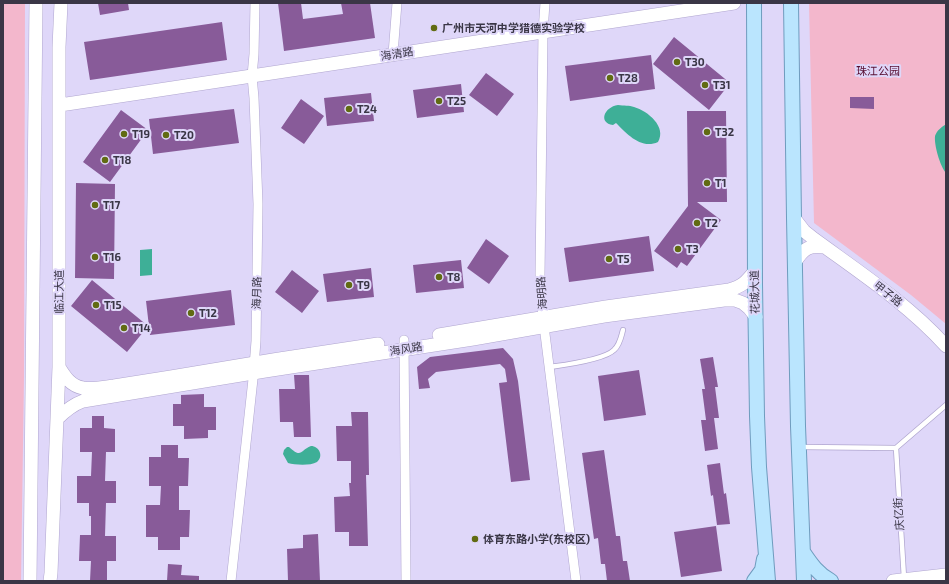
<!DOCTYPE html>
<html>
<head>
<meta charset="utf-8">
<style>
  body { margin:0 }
  #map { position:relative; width:949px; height:584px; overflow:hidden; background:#dfd7f9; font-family:"Exo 2",sans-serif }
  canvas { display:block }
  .frame { position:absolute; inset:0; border:4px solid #3a3646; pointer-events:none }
</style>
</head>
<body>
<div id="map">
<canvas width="949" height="584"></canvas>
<div class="frame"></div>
</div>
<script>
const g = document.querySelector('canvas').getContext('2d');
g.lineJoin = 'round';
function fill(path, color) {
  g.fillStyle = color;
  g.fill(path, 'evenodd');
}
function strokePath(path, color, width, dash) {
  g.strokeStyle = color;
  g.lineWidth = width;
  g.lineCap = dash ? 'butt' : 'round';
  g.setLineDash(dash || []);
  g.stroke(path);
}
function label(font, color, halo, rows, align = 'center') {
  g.font = font + ' "Exo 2","Noto Sans SC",sans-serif';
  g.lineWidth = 4;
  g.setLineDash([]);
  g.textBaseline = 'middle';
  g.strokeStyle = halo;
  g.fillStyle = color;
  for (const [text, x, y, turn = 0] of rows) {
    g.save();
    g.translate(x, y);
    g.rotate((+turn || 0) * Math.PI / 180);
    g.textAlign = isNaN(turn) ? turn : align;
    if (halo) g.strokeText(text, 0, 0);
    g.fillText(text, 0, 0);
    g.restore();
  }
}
const green = new Path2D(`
  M3,3h22l-1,374 -3,204h-18z
  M809,3h137v321l-35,-29 -97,-72z`);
const water = new Path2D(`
  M618,105c6,1 11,0 16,2 14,4 33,20 24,35 -17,8 -32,-9 -42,-19l-3,2c-15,-2 -9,-18 5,-20z
  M946,124v49c-6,-7 -12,-28 -11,-37 2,-6 7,-9 11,-12z
  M152,249v26l-12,1v-26z
  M311,446c8,0 13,10 6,16 -7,4 -22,3 -29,1l-5,-9 1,-4 3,-3h2c13,12 11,3 22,-1z`);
const building = new Path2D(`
  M98,3h30l1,7 -29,5z
  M278,3h23l2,16 40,-5 -2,-11h29l5,35 -91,13z
  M222,22l5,38 -137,20 -6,-38z
  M674,37l56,46 -21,27 -56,-46z
  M651,55l4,34 -85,12 -5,-35z
  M486,73l28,21 -17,22 -28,-21z
  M461,84l3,28 -47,6 -4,-28z
  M371,93l3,28 -47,5 -3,-28z
  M850,97h24v12l-24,-1z
  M301,99l23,17 -20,28 -23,-16z
  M234,109l5,34 -86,11 -4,-35z
  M121,110l27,20 -38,52 -27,-20z
  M687,111h39l1,91h-30l24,18 -34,46 -6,-4 -4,6 -23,-17 34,-45z
  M76,183l39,1 -1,95 -39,-1z
  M649,236l5,35 -85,11 -5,-34z
  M486,239l23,17 -20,28 -22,-16z
  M461,260l3,28 -48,5 -3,-28z
  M371,268l3,29 -47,5 -4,-28z
  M292,270l27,21 -17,22 -27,-21z
  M92,280l56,46 -21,26 -56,-46z
  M231,290l4,35 -85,10 -4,-34z
  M503,348l10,11 5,22 12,99 -19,2 -12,-99 8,-1 -2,-13 -5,-5 -64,8 -8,7 2,9 -11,1 -2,-22 13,-10z
  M713,357l5,30h-3l4,31h-5l4,31 -13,2 -4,-31h5l-4,-31h3l-5,-30z
  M639,370l7,45 -42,6 -6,-45z
  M294,375h15l2,62h-17l-1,-15h-13l-1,-33h16z
  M204,394v13h12v23h-8v8l-24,1v-13h-11v-22h8v-9z
  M351,412h17l1,63h-3l2,71h-19v-14h-14l-1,-35 16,-1 -1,-13h2v-22h-14l-1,-35h16z
  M92,416h12v12l11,1v23h-9l-1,29h11v22h-10l-1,33h11v25h-9v20h-17l1,-20h-12l1,-26h11v-19h-2v-13h-12v-27h14l1,-24h-12v-24h12z
  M161,445h17v13h11l-1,28h-9v24h11l-1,27h-9v13h-22v-13h-12v-32h14l1,-19h-12v-29h12z
  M604,450l12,86h4l3,25h4l3,20h-23l-2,-17h-4l-3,-26 -4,1 -12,-86z
  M720,463l4,31 2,-1 4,31 -13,1 -4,-30 -2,1 -4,-31z
  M716,526l6,45 -41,6 -7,-45z
  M318,534l2,47h-32l-1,-32 16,-1v-13z
  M168,564l14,1 -1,10 18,1v5h-32z`);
const lane = new Path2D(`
  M550,367c14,-2 54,-7 64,-17 6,-5 7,-13 9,-20
  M801,447l95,1 50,-43
  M896,448l8,130`);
const street = new Path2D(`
  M545,3l-2,29 -3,243 3,43 33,263
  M393,54l4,-51
  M404,340l2,241
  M231,581l22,-202 3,-38 2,-137 -4,-106 -2,-22 2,-22 1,-51`);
const secondary = new Path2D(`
  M60,105l674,-102
  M794,218l10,13 10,8c45,33 94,65 132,107
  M795,262c9,-14 14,-17 30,-15
  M439,335l167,-28 123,-17c14,-4 17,-8 26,-19
  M59,367c6,10 12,19 24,21 10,2 21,-1 31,-2 19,-3 38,-6 57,-9 69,-12 138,-23 207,-33
  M57,419c8,-8 15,-14 26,-18l182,-30 208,-32 131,-23 120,-16h11l8,3 6,5 7,9
  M30,581l6,-578
  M50,581l1,-8 8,-206v-320l2,-44
  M893,581l53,-6`);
const primary = new Path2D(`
  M754,3l1,281 2,132 2,51 9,114
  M791,3l3,215 4,208 6,155
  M803,552c8,12 15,22 28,29
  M754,581l8,-11 2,-11`);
const markers = [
  [434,28,4,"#616b12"],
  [677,62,4,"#616b12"],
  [610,78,4,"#616b12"],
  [705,85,4,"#616b12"],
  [439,101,4,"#616b12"],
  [349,109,4,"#616b12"],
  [707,132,4,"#616b12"],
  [124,134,4,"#616b12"],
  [166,135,4,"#616b12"],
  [105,160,4,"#616b12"],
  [707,183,4,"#616b12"],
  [95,205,4,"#616b12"],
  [697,223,4,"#616b12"],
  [678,249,4,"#616b12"],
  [95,257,4,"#616b12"],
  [609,259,4,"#616b12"],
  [439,277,4,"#616b12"],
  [349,285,4,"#616b12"],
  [96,305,4,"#616b12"],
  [191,313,4,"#616b12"],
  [124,328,4,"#616b12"],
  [475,539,4,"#616b12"]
];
const poiNames = [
  ["广州市天河中学猎德实验学校",442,28],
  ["T30",685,62],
  ["T28",618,78],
  ["T31",713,85],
  ["T25",447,101],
  ["T24",357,109],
  ["T32",715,132],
  ["T19",132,134],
  ["T20",174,135],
  ["T18",113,160],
  ["T1",715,183],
  ["T17",103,205],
  ["T2",705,223],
  ["T3",686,249],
  ["T16",103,257],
  ["T5",617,259],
  ["T8",447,277],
  ["T9",357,285],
  ["T15",104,305],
  ["T12",199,313],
  ["T14",132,328],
  ["体育东路小学(东校区)",483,539]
];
const streetNames = [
  ["海清路",397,54,-9],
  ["临江大道",59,292,-90],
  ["花城大道",755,292,-91],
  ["海月路",257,293,-89],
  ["海明路",542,293,-94],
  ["甲子路",888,294,38],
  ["海风路",406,349,-9],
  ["庆亿街",899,514,-94]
];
const parkNames = [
  ["珠江公园",878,71]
];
fill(green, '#f3b7cc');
fill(water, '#3eaf97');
fill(building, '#885b99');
strokePath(lane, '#b0a6cf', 6);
strokePath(street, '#b0a6cf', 10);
strokePath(secondary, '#b0a6cf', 14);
strokePath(primary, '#6f9cbe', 16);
strokePath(lane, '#fff', 4.5);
strokePath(street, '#fff', 9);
strokePath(secondary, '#fff', 13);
strokePath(primary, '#bae5fe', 14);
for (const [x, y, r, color] of markers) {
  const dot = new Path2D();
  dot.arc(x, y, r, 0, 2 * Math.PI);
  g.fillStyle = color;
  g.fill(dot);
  strokePath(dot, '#dfd7f9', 1.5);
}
label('bold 11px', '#3a3646', '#dfd7f9', poiNames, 'left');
label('11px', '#3a3646', '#dfd7f9', streetNames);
label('11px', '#570e31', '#dfd7f9', parkNames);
</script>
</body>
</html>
